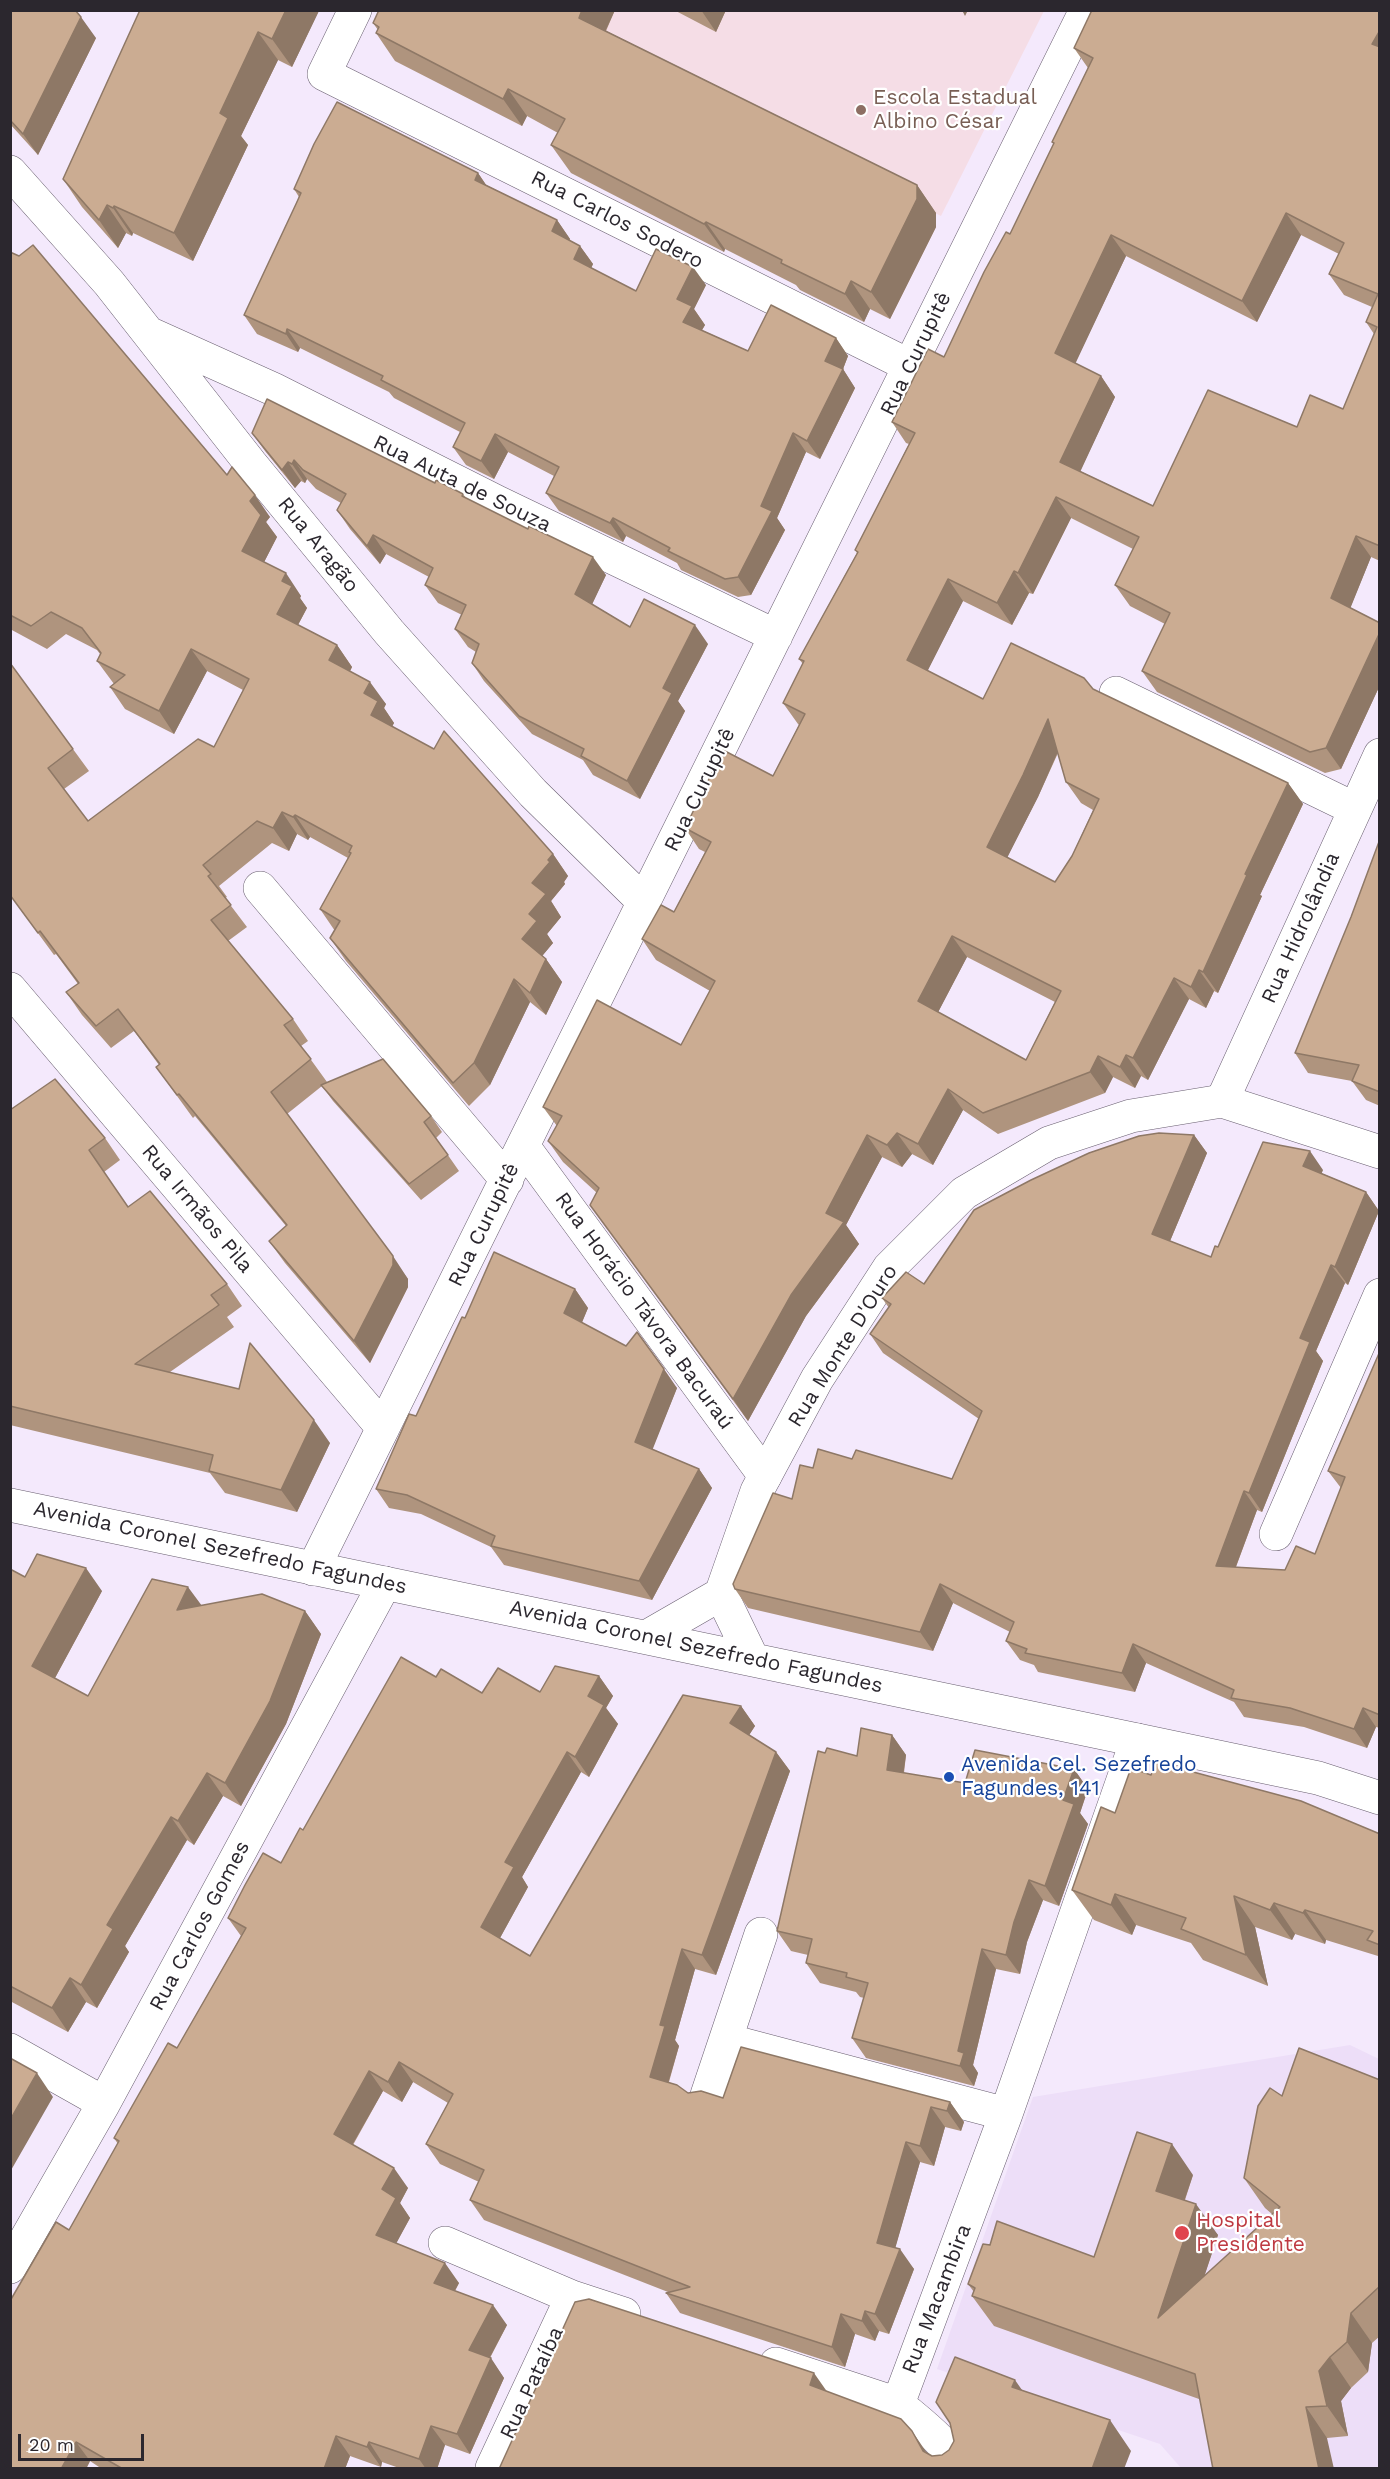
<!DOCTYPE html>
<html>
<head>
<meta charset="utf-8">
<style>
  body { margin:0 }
  #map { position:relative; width:1390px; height:2479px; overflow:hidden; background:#f4e9fc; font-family:"Work Sans",sans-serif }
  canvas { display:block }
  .frame { position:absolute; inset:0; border:12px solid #2b272e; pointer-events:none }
  .scale { position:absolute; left:18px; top:2434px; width:126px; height:27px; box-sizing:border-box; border:3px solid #2b272e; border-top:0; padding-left:8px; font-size:18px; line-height:21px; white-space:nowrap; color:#2b272e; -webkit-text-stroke:4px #fff; paint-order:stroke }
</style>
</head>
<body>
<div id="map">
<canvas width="1390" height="2479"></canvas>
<div class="frame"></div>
<div class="scale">20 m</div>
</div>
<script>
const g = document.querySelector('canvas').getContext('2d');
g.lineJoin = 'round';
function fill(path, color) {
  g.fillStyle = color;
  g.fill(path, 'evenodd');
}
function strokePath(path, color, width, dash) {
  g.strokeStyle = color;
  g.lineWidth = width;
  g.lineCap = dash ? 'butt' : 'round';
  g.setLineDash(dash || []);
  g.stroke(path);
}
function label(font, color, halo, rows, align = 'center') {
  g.font = font + ' "Work Sans",sans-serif';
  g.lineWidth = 4.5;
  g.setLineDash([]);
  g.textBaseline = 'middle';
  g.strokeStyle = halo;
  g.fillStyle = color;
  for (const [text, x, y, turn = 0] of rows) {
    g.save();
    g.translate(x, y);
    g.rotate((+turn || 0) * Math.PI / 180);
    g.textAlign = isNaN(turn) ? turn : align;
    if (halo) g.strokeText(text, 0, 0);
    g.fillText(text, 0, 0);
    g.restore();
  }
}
const built = new Path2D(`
  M1350,2045l29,14 -1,409h-197l-21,-24 -223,-75 96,-272z`);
const education = new Path2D(`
  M527,11h517l-103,205z`);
const minor = new Path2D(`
  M355,10l-31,64 586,292
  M10,172l99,111 142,181 138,168 144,161 111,109
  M153,335l120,54 224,113 279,134
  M1116,693l239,116
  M260,888l247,292
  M10,989l373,439
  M1222,1101l158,-346
  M523,1146l242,330
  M1276,1534l104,-239
  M313,1569l773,-1559
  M726,2040l280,74
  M10,2050l94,53
  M707,2095l54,-161
  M445,2243l127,54 52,17
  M10,2267l94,-164 281,-520
  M776,2364l122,40 108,-290 131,-374
  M898,2404c17,15 55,42 59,64
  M492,2468l80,-171`);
const secondary = new Path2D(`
  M10,1505l1127,235 181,38 62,20
  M721,1594l31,64
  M648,1636l73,-42 36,-103 60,-112 72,-111 75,-75 85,-50 82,-27 91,-15 158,51`);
const wall = new Path2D(`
  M10,10l86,28 -58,117 -28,-31z
  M140,10h179l-27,57 -14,-7 -37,76 7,9 -55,116 -60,-28 -1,3 -6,-3 -8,15 -36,-41 -19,-28z
  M379,10h236l-9,21 311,154 19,28v14l-46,92 -20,-10 -6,13 -64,-32 -4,-5 -71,-36 -1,3 -153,-79 -20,-28 7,-12 -31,-17 -5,10 -127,-65 -19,-28 2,-3 -5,-7z
  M674,10h52l-10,22z
  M1380,10v551l-9,-4 -21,51 30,15v62l-39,84 -16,4 -168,-81 -15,-21 23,-47 -35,-18 -15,-21 18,-36 -62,-31 -38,76 -4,-1 -17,32 -49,-24 -36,70 56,28 110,-10 195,94 15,21 -43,91 2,1 -44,97 -4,-2 -8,17 -17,-9 -41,81 -7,-4 -6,12 -22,-11 -8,16 -107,41 -35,-24 -30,55 -21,-11 -10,13 -20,-10 -36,68 13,19 -53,72 -58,105 -158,-216 7,-12 -34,-31 -15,-21 9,-15 -14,-19 138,-62 29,-54 -54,-31 -14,-21 32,-27 31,-60 -6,-3 -14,-21 88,-52 26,-51 -1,-1 -15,-21 20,-39 -4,-5 58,-106 -2,-3 54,-106 -3,-1 -14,-21 52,-65 66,-123 44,-90 -2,-2 36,-74 -14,-20zM1301,235l38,19 -10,20 15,21 28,12 -6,15 8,12 -31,75 -46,18 -144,79 -73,-35 35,-74 -14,-21 -26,-13 51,-107 131,66zM1058,753l8,29 15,21 12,7 -21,46 -17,26 -48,-25 31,-60zM967,957l88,45 -29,58 -88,-48z
  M478,173l8,12 71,35 13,19 -1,1 11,6 13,18 -2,4 45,23 70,-6 -12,24 11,16 -3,5 46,21 88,-13 12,18 -5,13 12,19 -35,71 -14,-7 -29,66 8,12 -34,65 -13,2 -57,-27 -4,-7 -51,-27 -3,6 -64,-31 -13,-18 8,-17 -46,-24 -14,27 -28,-14 -13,-18 7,-15 -66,-34 -5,-6 -89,-44 -2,4 -41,-18 -13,-19 52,-111 3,-7 -5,-8z
  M10,252l217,223 43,42 -4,5 11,15 -13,25 37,34 -1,2 7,10 -9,17 39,20 15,22 -2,4 36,33 -2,4 10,15 -2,3 161,128 15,22 -4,6 1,2 -14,17 10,16 -14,17 6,9 -11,13 4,3 16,23 -16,33 -16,-13 -40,83 -21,21 -123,-145 -16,-23 5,-7 -15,-22 28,-51 -38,-21 -2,3 -11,-6 -8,17 -17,-8 -53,43 8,11 -2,1 22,29 -19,14 65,78 15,22 -7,5 26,36 -3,2 107,32 11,16 -6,6 23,33 -38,29 -88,-99 -11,-15 -35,28 121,165v8l-38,76 -85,-100 -16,-22 17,-15 -91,-110 -2,2 -37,-51 3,-2 -25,-34 -23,17 -29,-33 -16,-23 12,-8 -22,-30 -2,1 -44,-60v-232l79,108 -25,18 24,32 126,-74 29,-57 -36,-19 -33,63 -49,-25 -15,-22 4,-3 -17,-23 3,-7 -3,-4 -31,-16 -19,15 -37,-20z
  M252,433l183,50 28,11 3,4 140,77 -14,29 38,23 78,17 -30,57 7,10 -45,88 -47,-24 -10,-15 -51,-26 -48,-53 -12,-18 4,-11 -8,-5 -13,-18 7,-14 -24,-12 -13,-18 4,-8 -43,-23 -6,10 -30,-35 -13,-19 4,-7 -25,-14 -9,-10 -2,4 -4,-2 -6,7 -30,-37z
  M1380,839v267l-14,-6 -14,-19 -44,-8 -13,-20 56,-136z
  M10,1110l95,28 15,22 -16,12 24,35 99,77 15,22 -15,11 7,10 -64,45 160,71 -33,69 -72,-19 -15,-20 -200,-48z
  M1194,1135l13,18 -37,88 41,16 7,-10 105,-77 -2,3 45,19 13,19 -31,74 -3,-2 -29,68 7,10 -61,151 -5,-2 -21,57 49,3 30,-16 26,-66 -13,-17 52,-120v377l-4,-1 -9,21 -63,-21 -60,-10 -10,-15 -88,-39 -11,29 -97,-20 -4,-7 -14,-5 -14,-19 4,-9 -57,-29 -20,48 -185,-43 -13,-19 57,-90 21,-31 39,-9 100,20 27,-60 -96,-66 -13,-19 19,-26 -7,-10 42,-14z
  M575,1289l13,19 -6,14 95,66 -25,61 47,20 13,19 -60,112 -148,-35 -13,-18 -70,-33 -32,-6 -13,-19 40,-73 49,-98z
  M10,1569l15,8 77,14 -47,87 33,18 113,-91 104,6 16,23 -35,90 -45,82 -18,-10 -29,49 -7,-5 -62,106 4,6 -32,56 -11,-6 -18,30 -58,-31z
  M599,1676l14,20 -7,12 12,16 -29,53 -8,-5 -59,105 6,10 -28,51 30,18 211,-250 14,20 -6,9 27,17 14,19 -74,204 -21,-6 -20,71 4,6 -10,36 19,11 35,5 227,4 14,20 -3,9 -16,-4 -11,39 -14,-4 -25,86 19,21 -25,65 -10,-3 -4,10 -20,-7 -10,33 -165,-54 -14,-20 2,-1 -184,-72 -14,-20 9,-18 -39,-18 -14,-20 22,-41 -35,-21 -11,20 -19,-11 -30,54 55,43 -8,15 10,15 -14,25 63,40 -4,8 52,34 -17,33 14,20 -34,76 -25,-9 -8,24h-35l-20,-7 -1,5 -31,-11 -5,13h-243l-12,-8 -4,8h-76l59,-239 49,-86 -4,-6 63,-90 64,-112 -13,-18 53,-55 22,-33 133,-153 46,16 58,-1z
  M892,1735l14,20 -2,18 61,10 109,-14 14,20 -8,24 8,11 -29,82 -16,-6 -16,42 -7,32 -24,-5 -23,96 5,8 -4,13 -108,-28 -14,-20 12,-40 -4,-1 -4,-5 -36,-9 -14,-20 2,-8 -17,-4 -14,-20 48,-178 32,3z
  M1151,1775l229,59v124l-2,-2 -52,-16 -1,4 -30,-10 -3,6 -37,-13 13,59 -65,-26 -12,-17 -55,-18 -4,10 -38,-15 -22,-30 43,-77z
  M1380,2080v256l-8,7 -4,29 -17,16 -10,13 7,35 -21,2 -128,-39 -205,-73 -22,-30 2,-4 -6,-8 126,-27 99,-82 -8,25 33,35 -14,42 68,-63 -7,-6 -21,-30 38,-82z`);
const shadedWall = new Path2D(`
  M286,10l33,1 -27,56 -20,-28z
  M582,10h33l-16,35 -20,-27z
  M701,10h25l-10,22z
  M962,10h6l-3,6z
  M81,17l15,21 -58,117 -15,-21z
  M1380,30v24l-8,-10z
  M258,32l20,28 -37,76 7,9 -55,116 -19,-28 46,-120z
  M508,89l19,27 -5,10 -19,-27z
  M478,173l13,19 -16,-12z
  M917,185l19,28v14l-46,92 -19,-27z
  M107,205l19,28 -8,15 -19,-28z
  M114,206l19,27 -1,3 -19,-28z
  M1286,213l15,22 -44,87 -15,-21z
  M557,220l13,19 -5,10 -13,-18z
  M706,222l19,27 -1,3 -20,-28z
  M1111,235l15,21 -56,119 -15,-22z
  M580,246l13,18 -6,13 -13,-18z
  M693,267l13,18 -12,24 11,16 -9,15 -13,-18 -6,-23z
  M851,281l19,28 -6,13 -19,-28z
  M287,329l13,19 -2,4 -12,-18z
  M836,338l12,18 -5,13 12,19 -35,71 -13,-18 18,-80z
  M1101,376l14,21 -40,86 -15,-21z
  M793,433l13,19 -29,66 8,12 -34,65 -13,-18 23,-71z
  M495,434l13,18 -14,27 -13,-18z
  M294,460l13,19 -2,4 -13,-19z
  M288,462l13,19 -6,7 -13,-18z
  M255,495l15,22 -4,5 11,15 -19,37 -16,-23 8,-50z
  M1056,497l15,21 -38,76 -15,-21z
  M613,518l13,18 -3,6 -13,-19z
  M373,535l13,19 -6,10 -13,-18z
  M1356,536l15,21 -25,62 -15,-21z
  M593,557l13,18 -18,38 -13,-19z
  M1014,571l15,22 -17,32 -15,-22z
  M286,573l15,23 -1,2 7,10 -15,28 -15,-22 5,-33z
  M948,579l15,22 -41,81 -15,-22z
  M695,625l13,19 -30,57 7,10 -45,88 -13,-18 36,-93z
  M1380,632v53l-39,84 -15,-21z
  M337,645l15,22 -8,16 -15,-23z
  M191,649l16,22 -33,63 -15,-23z
  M370,682l16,22 -2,4 10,15 -7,14 -16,-22 -7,-22z
  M1048,719l15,21 -25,57 -36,71 -15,-21z
  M1288,783l15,21 -43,91 2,1 -44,97 -15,-21 42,-98z
  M282,812l15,22 -8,17 -16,-23z
  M295,815l15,22 -2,3 -15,-23z
  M553,854l15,22 -4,6 1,2 -14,17 10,16 -14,17 6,9 -15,18 -16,-22 7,-25 3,-31z
  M952,936l15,21 -34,65 -15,-21z
  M546,959l16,23 -16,33 -16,-22z
  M1199,970l15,21 -8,17 -15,-21z
  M1174,978l15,21 -41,81 -15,-22z
  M514,979l16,23 -40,83 -16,-22z
  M1126,1055l15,21 -6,12 -15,-21z
  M1098,1056l15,21 -8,16 -15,-21z
  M948,1089l15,21 -30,55 -15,-21z
  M897,1133l15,21 -10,13 -15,-22z
  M867,1135l15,22 -36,68 13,19 -53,72 -58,105 -15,-22 93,-186z
  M1194,1135l13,18 -42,100 -13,-19z
  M1310,1151l13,19 -6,15 -14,-19z
  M1366,1192l13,19 -31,74 -13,-18z
  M393,1256l15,23v8l-38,76 -16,-22z
  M1331,1265l14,18 -29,68 7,10 -61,151 -13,-19 51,-155z
  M575,1289l13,19 -10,24 -14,-19z
  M664,1369l13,19 -29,73 -13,-19z
  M314,1420l16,23 -33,69 -16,-22z
  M699,1469l13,19 -60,112 -13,-19z
  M1244,1491l13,19 -28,75 -13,-19z
  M86,1568l16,23 -53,98 -17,-23z
  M940,1584l13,19 -20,48 -13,-19z
  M188,1587l17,23h-28z
  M305,1611l16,23 -35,90 -45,82 -16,-23z
  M1133,1644l13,19 -11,29 -13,-19z
  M599,1676l14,20 -7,12 12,16 -29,53 -14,-20 13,-61z
  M741,1706l14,20 -11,17 -14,-20z
  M1363,1708l13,19 -9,21 -13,-19z
  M892,1735l14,20 -5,35 -14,-20z
  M567,1752l14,20 -59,105 6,10 -33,60 -14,-20 24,-65z
  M776,1752l14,19 -74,204 -14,-20z
  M1074,1769l14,20 -8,24 8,11 -29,82 -14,-20 18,-86z
  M207,1773l16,23 -29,49 -16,-24z
  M171,1817l16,23 -62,106 4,6 -32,56 -16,-23 26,-60z
  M1029,1880l14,20 -16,42 -7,32 -14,-19 8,-33z
  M1115,1894l21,31 -4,10 -21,-30z
  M1234,1896l21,31 13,59 -22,-31z
  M1274,1903l21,31 -3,6 -22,-30z
  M1305,1910l21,30 -1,4 -22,-31z
  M682,1949l13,20 -20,71 4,6 -15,51 -14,-20 10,-52z
  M982,1949l14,20 -23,96 5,8 -4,13 -14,-20 -2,-15z
  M70,1978l16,24 -18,30 -16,-24z
  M399,2062l14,20 -11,20 -14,-20z
  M369,2071l14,20 -36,63 -13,-20z
  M37,2073l16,24 -43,75v-52z
  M950,2102l14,20 -3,9 -14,-20z
  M931,2107l14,20 -11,39 -14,-20z
  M906,2142l14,20 -29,101 -14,-20z
  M1172,2144l21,31 -16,47 -21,-31z
  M394,2168l14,20 -8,15 10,15 -20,37 -14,-20 6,-46z
  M1196,2204l22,31 -38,114 -22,-31z
  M900,2249l14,20 -25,65 -14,-20z
  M445,2263l14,20 -11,20 -14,-20z
  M493,2305l14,20 -24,45 -14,-20z
  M865,2311l14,20 -4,10 -13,-20z
  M1351,2313l21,30 -4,29 -21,-30z
  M841,2314l14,20 -10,33 -13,-20z
  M1330,2357l21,31 -10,13 7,35 -21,-30 -8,-35z
  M491,2358l13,20 -34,76 -13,-20z
  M814,2373l21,30 -25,-18z
  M1015,2380l21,30 -24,-23z
  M1306,2407l21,31 7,31h-15z
  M1110,2420l21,31 -7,18h-32z
  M431,2426l14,19 -8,24h-11l-7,-10z
  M912,2431l21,31 -10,-11z
  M336,2436l14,20 -5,13h-21z
  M76,2442l14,19 -4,8h-25z
  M369,2442l13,20 -1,5 -14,-20z`);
const building = new Path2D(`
  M10,10h65l6,7 -58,117 -13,-14z
  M140,10h146l-14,29 -14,-7 -38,81 8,5 -54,115 -60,-27 -1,2 -6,-3 -8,15 -36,-41z
  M379,10h203l-3,8 338,167v14l-46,93 -20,-11 -6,13 -64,-31 1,-3 -76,-38 -2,2 -153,-79 14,-26 -57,-30 -5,10 -127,-66 3,-6 -6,-4z
  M1092,10h288v20l-8,14 8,3v499l-24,-10 -25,62 49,25v9l-54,116 -16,4 -168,-81 28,-58 -55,-28 24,-48 -83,-40 -38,76 -4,-2 -17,32 -49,-24 -41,81 76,39 28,-56 73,35 9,11 195,94 -43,91 2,1 -44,97 -4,-2 -8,17 -17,-9 -41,80 -7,-3 -6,12 -22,-11 -8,16 -107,41 -35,-24 -30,55 -21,-11 -10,12 -20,-10 -41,78 18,9 -53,73 -58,104 -143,-194 9,-17 -51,-47 14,-25 -19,-9 54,-107 84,45 34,-64 -73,-42 19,-34 13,7 37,-70 -26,-14 38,-78 50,26 32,-62 -22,-11 21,-42 -5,-2 59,-107 -3,-2 60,-117 -23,-11 36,-73 16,8 40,-85 22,-40 4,2 44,-91 -2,-1 41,-84 -19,-10zM1286,213l58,30 -15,31 49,20 -12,28 11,5 -34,82 -33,-14 -13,32 -89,-37 -55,116 -93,-44 41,-86 -46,-23 56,-118 131,66zM1048,719l18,63 33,17 -27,57 -17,26 -68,-35 36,-72zM952,936l109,55 -35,69 -108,-59z
  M337,102l141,71 -3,7 82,40 -5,11 28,15 -6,13 62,32 20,-42 37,18 -16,32 15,7 -9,16 65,29 23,-46 65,33 -11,23 18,8 -36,72 -14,-8 -32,73 11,5 -34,66 -13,2 -57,-28 2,-3 -57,-30 -3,5 -64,-30 13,-26 -64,-33 -14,27 -28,-14 12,-24 -84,-43 2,-4 -96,-47 -1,5 -42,-19 52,-111 5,-11 -7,-4 20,-45z
  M33,245l194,230 5,-8 23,28 -5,6 11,14 -19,36 44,22 -4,8 10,5 -15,28 60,31 -8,15 41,22 -6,11 14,8 -7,14 63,34 10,-18 109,123 -5,6 2,2 -18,21 14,11 -17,20 8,7 -15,18 24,20 -16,34 -16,-14 -40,84 -21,20 -123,-145 10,-17 -20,-12 31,-56 -2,-1 3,-6 -57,-31 -2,2 -11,-5 -9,16 -16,-7 -54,44 8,9 -3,2 23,29 -20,15 82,99 -9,6 27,34 -40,33 122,164v9l-39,76 -85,-100 18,-16 -108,-131 -2,1 -21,-28 4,-3 -42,-55 -22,17 -30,-34 13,-9 -39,-52 -2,2 -28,-38v-232l63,86 -25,19 40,53 110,-82 16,8 35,-68 -58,-30 -32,62 -49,-24 15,-12 -28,-14 4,-8 -19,-25 -31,-16 -20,14 -21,-11v-363l9,4z
  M267,399l168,84 1,-3 27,14 -1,2 66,33 1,-3 64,31 -18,37 55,33 14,-28 51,26 -32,63 9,5 -45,88 -46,-25 3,-7 -65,-33 -47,-53 7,-19 -24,-15 11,-24 -41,-20 8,-17 -60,-33 -6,11 -30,-36 9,-16 -43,-24 -9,-10 -2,4 -4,-2 -6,8 -30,-37z
  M1380,839v253l-28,-11 7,-16 -64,-12 56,-136z
  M383,1059l48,57 -7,6 24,33 -39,29 -88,-99z
  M55,1079l50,59 -16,12 39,57 22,-16 77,93 -16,11 8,10 -84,59 104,25 11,-46 64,77 -33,70 -72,-19 4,-16 -203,-49v-296z
  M1159,1133l35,2 -42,99 59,23 4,-11 3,1 45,-105 47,9 -7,15 63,26 -31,75 -4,-2 -31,73 10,4 -61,151 -5,-2 -28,75 69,4 11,-24 19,8 30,-77 -17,-6 52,-120v364l-17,-7 -9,21 -64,-21 -59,-10 3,-8 -101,-46 -11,29 -97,-20 2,-4 -21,-8 8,-19 -74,-38 -20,48 -185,-43 -2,-5 40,-91 19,6 8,-34 13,3 5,-19 34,10 4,-9 96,29 30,-68 -112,-77 21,-30 -9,-6 24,-26 18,12 50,-74 57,-30 58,-27 50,-17z
  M494,1252l81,37 -11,24 62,33 11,-14 27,37 -29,73 64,27 -60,112 -148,-35 4,-10 -88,-41 -31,-6 33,-75 7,2 46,-99 3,1z
  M37,1554l49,14 -54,98 56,30 64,-117 36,8 -11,23 85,-16 43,17 -35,90 -45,82 -18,-10 -29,48 -7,-4 -64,108 6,4 -32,56 -11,-7 -18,30 -42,-22v-417l15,8z
  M401,1657l35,20 5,-8 41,24 16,-25 42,24 15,-26 44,10 -11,20 16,9 -29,52 -8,-5 -62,110 9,5 -33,60 49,29 153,-261 58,11 -11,17 46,29 -74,203 -20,-6 -22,76 5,1 -15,51 27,8 11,8 13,-2 22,7 18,-51 209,55 -3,9 -16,-4 -11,39 -14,-4 -29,101 23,6 -25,65 -10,-3 -3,10 -21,-7 -9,33 -166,-54 24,-6 -220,-87 14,-30 -58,-26 27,-50 -54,-32 -11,20 -19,-11 -35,63 60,34 -12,21 14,9 -20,37 69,28 -11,20 59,22 -24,45 22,8 -34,76 -26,-8 -12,33 -50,-17 -2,5 -31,-11 -12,33h-201l-47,-27 -15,27h-51v-168l46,-79 13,8 50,-89 -5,-3 54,-95 9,5 69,-120 -18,-10 17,-33 18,-32 18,10 19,-35 3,2z
  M861,1728l31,7 -5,35 78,13 10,-33 99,19 -11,31 11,4 -29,82 -16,-6 -15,42 -8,33 -24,-6 -24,102 6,2 -4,13 -108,-28 16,-55 -22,-6 1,-4 -41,-10 6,-24 -35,-8 41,-180 7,2 2,-5 30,8z
  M1156,1762l145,39 79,33v111l-13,-5 6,-9 -68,-21 -2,3 -29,-10 -4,7 -36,-14 12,59 -65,-26 5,-11 -71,-24 -4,11 -39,-15 29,-83 14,6 16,-45 20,7z
  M1299,2048l81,32v206l-29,27 -4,29 -17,15 -11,14 8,35 -21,1 13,62h-106l-18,-95 -223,-78 3,-8 -7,-4 15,-40 7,1 7,-24 97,36 43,-125 35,12 -16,47 40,13 -38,114 122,-111 -36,-29 14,-72 12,-18 12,8z
  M10,2058l27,15 -27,47z
  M589,2299l225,74 -4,12 91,34 11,12 11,20 9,5 10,-1 7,-5 5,-9 -4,-18 -14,-21 19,-45 60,23 -3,7 98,33 -18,49h-593l76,-167z`);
const markers = [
  [861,110,6,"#8d6e63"],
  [949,1777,6,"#1a4fb4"],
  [1182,2233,8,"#e0444e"]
];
const educationNames = [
  ["Escola Estadual",873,98],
  ["Albino César",873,122]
];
const streetNames = [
  ["Rua Carlos Sodero",617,220,27],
  ["Rua Curupitê",916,354,-64],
  ["Rua Auta de Souza",462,484,26],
  ["Rua Aragão",318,545,51],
  ["Rua Curupitê",700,790,-64],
  ["Rua Hidrolândia",1301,928,-66],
  ["Rua Irmãos Pìla",197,1209,50],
  ["Rua Curupitê",484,1225,-64],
  ["Rua Horácio Távora Bacuraú",644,1311,54],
  ["Rua Monte D'Ouro",843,1346,-58],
  ["Avenida Coronel Sezefredo Fagundes",220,1548,12],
  ["Avenida Coronel Sezefredo Fagundes",696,1647,12],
  ["Rua Carlos Gomes",200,1926,-62],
  ["Rua Macambira",937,2299,-69],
  ["Rua Pataíba",532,2383,-65]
];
const transitNames = [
  ["Avenida Cel. Sezefredo",961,1765],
  ["Fagundes, 141",961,1789]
];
const healthNames = [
  ["Hospital",1196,2221],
  ["Presidente",1196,2245]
];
fill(built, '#eddef8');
fill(education, '#f5dde6');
strokePath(minor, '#695f70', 34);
strokePath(secondary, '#695f70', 34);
strokePath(minor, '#fff', 33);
strokePath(secondary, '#fff', 33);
fill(wall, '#af947e');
fill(shadedWall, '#8e7866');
fill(building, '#cbac92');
strokePath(building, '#8e7866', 1.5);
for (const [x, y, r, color] of markers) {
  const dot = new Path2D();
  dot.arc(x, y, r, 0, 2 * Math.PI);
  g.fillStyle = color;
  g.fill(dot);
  strokePath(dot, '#fff', 2);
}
label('21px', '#785e54', '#fff', educationNames, 'left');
label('21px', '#2b272e', '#fff', streetNames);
label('21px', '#164399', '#fff', transitNames, 'left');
label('21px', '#be3a42', '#fff', healthNames, 'left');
</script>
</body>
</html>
